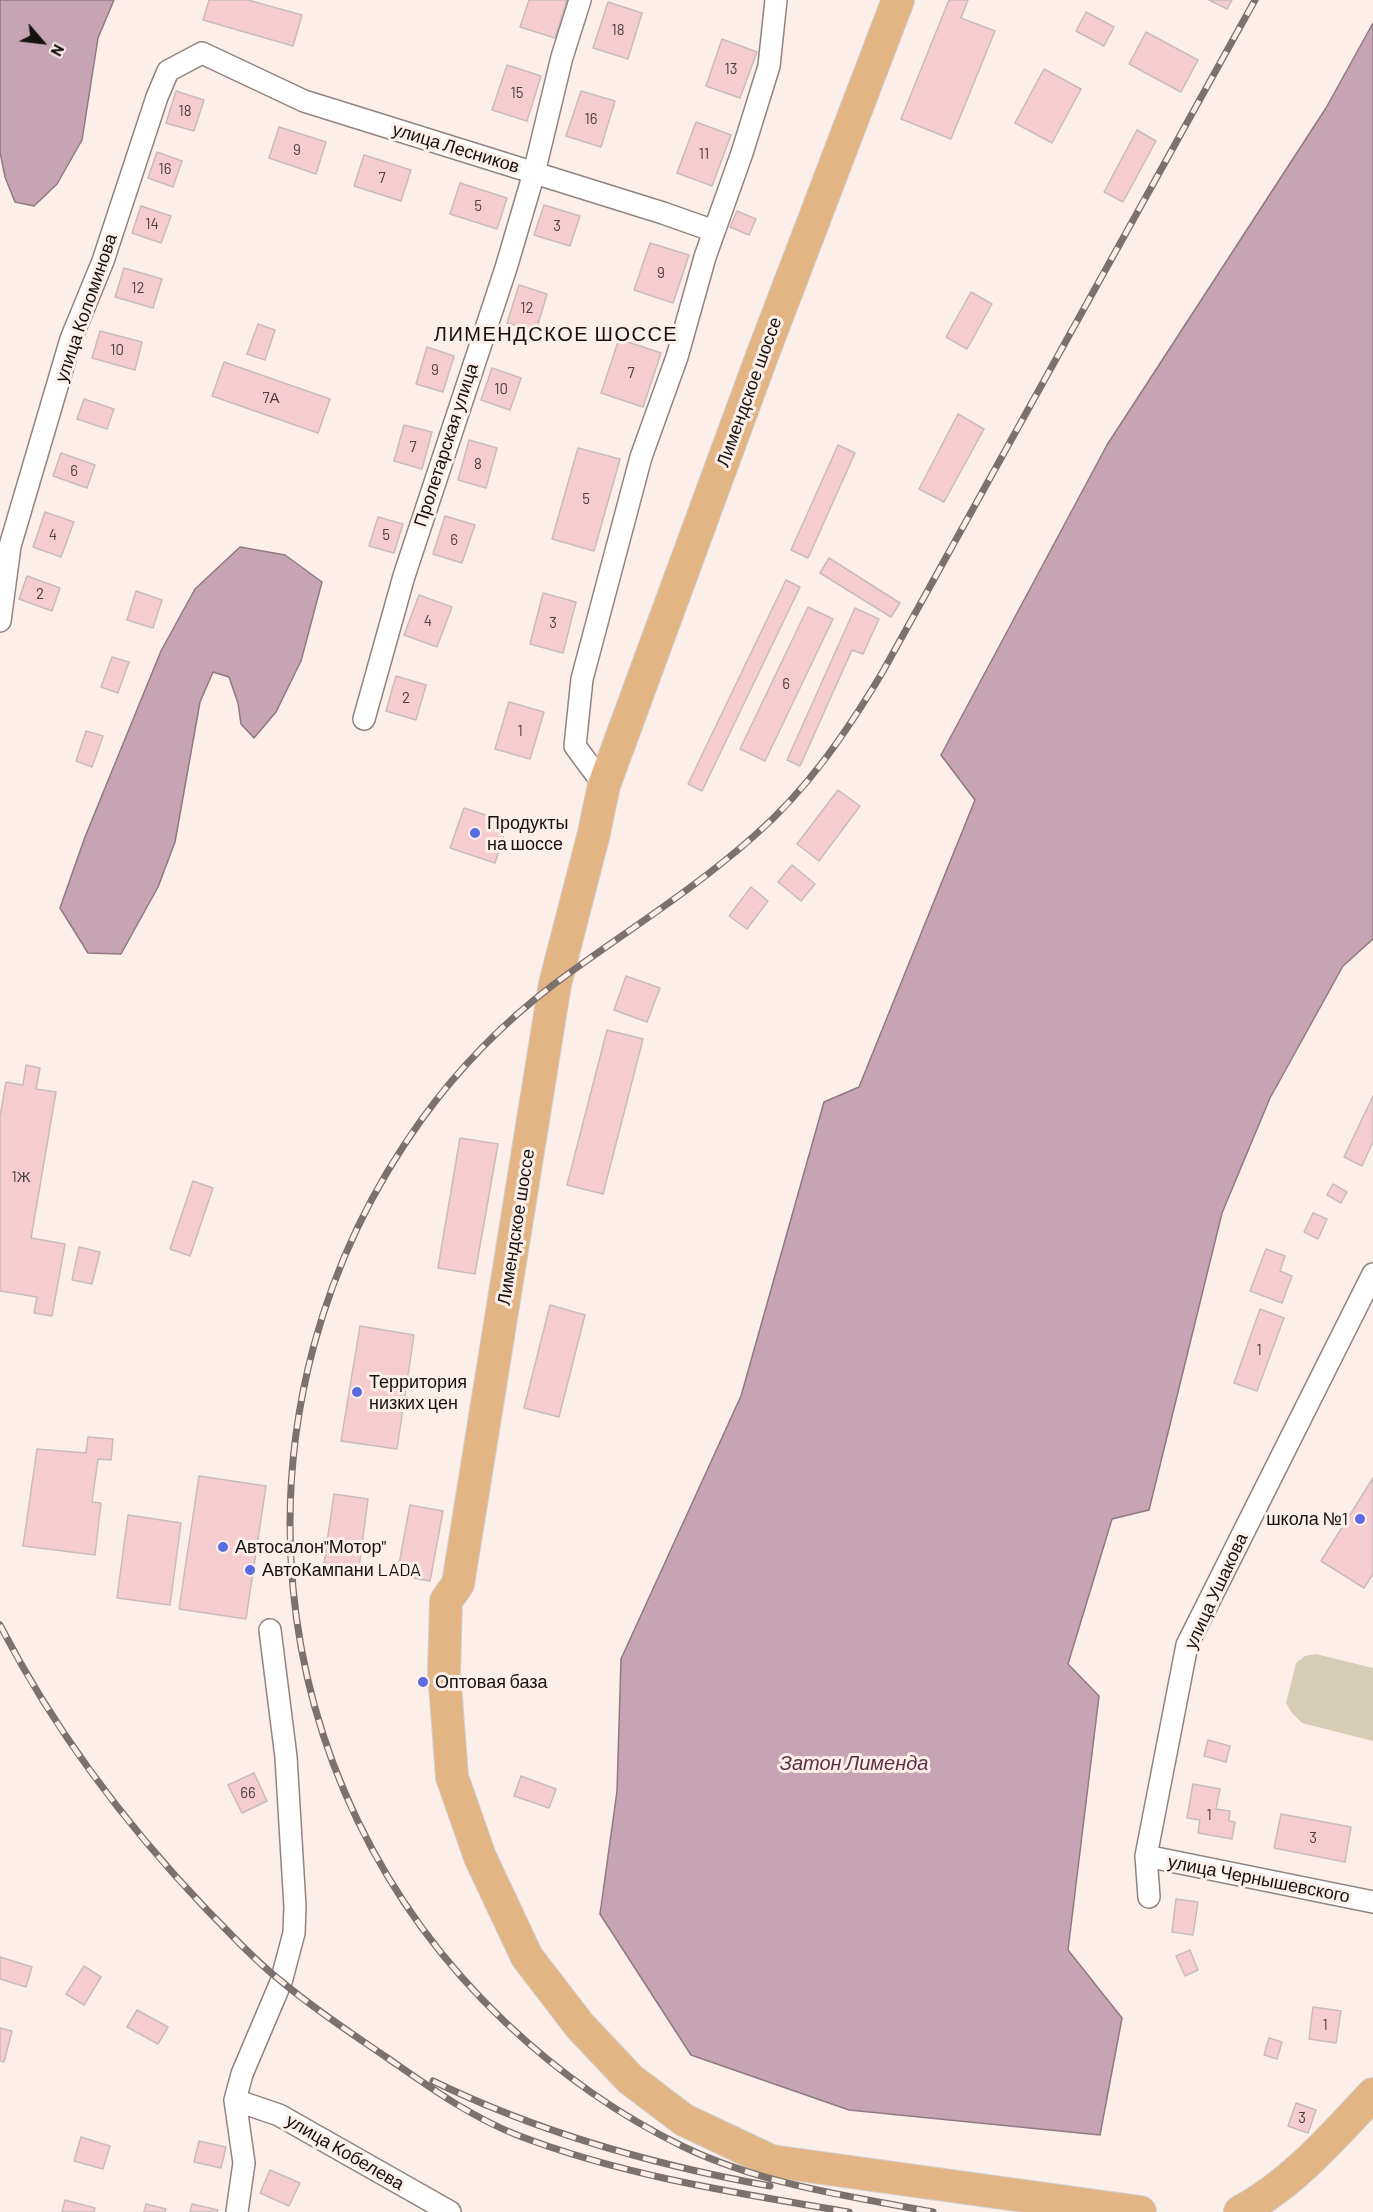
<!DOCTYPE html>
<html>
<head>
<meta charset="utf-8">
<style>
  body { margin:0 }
  #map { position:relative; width:1373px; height:2212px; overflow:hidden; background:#fceee9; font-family:Barlow,sans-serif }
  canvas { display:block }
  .north { position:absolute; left:12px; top:12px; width:60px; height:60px; -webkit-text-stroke:4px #fceee9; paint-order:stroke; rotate:118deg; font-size:16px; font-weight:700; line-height:24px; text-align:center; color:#171210 }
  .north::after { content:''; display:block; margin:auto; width:21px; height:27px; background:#171210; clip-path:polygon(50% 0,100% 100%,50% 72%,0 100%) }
</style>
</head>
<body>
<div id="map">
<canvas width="1373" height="2212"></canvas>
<div class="north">N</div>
</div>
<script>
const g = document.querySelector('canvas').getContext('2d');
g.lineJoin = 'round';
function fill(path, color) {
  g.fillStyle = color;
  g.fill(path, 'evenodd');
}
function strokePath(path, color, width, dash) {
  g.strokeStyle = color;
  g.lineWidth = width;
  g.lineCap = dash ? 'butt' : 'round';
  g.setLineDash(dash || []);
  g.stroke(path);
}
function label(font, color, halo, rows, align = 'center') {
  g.font = font + ' Barlow,sans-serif';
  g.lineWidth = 6;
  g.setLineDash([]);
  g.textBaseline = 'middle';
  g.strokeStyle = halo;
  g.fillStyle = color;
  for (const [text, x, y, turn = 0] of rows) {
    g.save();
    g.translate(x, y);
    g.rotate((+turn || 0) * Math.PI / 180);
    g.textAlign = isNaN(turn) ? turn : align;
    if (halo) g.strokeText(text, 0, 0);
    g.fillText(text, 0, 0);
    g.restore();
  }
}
const green = new Path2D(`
  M1316,1654l57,14v73l-71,-18 -11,-11 -5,-9 10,-40 9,-7z`);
const water = new Path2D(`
  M0,0h114l-16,38 -16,102 -25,44 -23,22 -19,-4 -10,-25 -5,-25z
  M1373,23v916l-30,27 -73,132 -48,115 -73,297 -37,9 -44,145 31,32 -31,254 54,68 -22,117 -251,-25 -158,-55 -91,-141 17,-123 4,-132 120,-263 83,-294 35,-15 116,-287 -34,-45 166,-310 219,-337z
  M240,547l45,8 37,27 -21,79 -25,51 -22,26 -13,-14 -3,-21 -9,-26 -16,-5 -13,30 -25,140 -17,45 -37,67 -33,-1 -28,-45 25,-71 76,-186 34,-62z`);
const building = new Path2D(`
  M209,0h39l54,15 -9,31 -90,-26z
  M529,0h38l-12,38 -35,-11z
  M949,0h19l-7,18 34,13 -44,108 -50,-20z
  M1209,0h23l-5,9z
  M608,2l34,11 -14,46 -35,-11z
  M1086,12l28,15 -10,19 -28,-15z
  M1146,32l52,28 -17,32 -52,-28z
  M722,39l35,13 -17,46 -34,-12z
  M507,65l34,11 -14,45 -35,-11z
  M1044,69l37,20 -29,54 -37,-20z
  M176,91l28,9 -10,31 -28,-8z
  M581,91l34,10 -14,46 -35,-11z
  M696,122l35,13 -19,51 -35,-13z
  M279,127l47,15 -10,32 -47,-16z
  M1137,130l19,11 -33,61 -19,-10z
  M157,152l25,9 -9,26 -25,-9z
  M364,155l47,15 -10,31 -47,-15z
  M460,183l47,15 -10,31 -47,-15z
  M544,205l36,11 -10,30 -36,-11z
  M141,206l30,10 -10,27 -29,-10z
  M737,211l19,8 -7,16 -19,-8z
  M650,243l39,12 -16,48 -39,-13z
  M124,268l38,11 -9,29 -38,-11z
  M519,285l28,9 -11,37 -29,-8z
  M971,292l21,12 -25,45 -21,-12z
  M258,324l17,6 -10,30 -18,-6z
  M100,331l42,11 -7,28 -43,-12z
  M619,339l42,14 -18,54 -42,-14z
  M427,347l27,9 -11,36 -27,-8z
  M224,362l106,37 -12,34 -106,-37z
  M492,368l29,10 -11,32 -29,-10z
  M84,399l30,10 -7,20 -30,-10z
  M958,414l26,15 -40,73 -25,-13z
  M404,425l28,7 -10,37 -28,-8z
  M469,440l28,8 -11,40 -28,-8z
  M838,445l17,8 -47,105 -17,-8z
  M578,448l42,11 -26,92 -42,-12z
  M61,453l34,12 -8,23 -34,-12z
  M45,512l29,10 -13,35 -28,-10z
  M445,516l30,9 -13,38 -29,-9z
  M378,517l25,7 -9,29 -25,-7z
  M829,558l71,45 -9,14 -71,-44z
  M27,576l33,12 -8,23 -33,-12z
  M786,580l14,7 -98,204 -14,-7z
  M136,591l26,9 -9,28 -26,-8z
  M543,593l33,9 -13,51 -33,-9z
  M419,595l33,12 -15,40 -33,-12z
  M808,607l25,12 -68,142 -25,-12z
  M855,608l24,11 -16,35 -11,-4 -52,116 -13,-6z
  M112,657l17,5 -11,31 -17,-6z
  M396,676l30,9 -10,35 -30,-9z
  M509,702l35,10 -14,47 -35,-10z
  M86,731l17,5 -11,31 -16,-6z
  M838,790l22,16 -41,55 -22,-17z
  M464,808l44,14 -13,41 -45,-15z
  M792,865l23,19 -14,17 -23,-19z
  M751,887l17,14 -21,28 -18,-13z
  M626,976l34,12 -13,34 -33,-12z
  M607,1030l36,9 -40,155 -36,-9z
  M26,1065l14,3 -4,21 20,3 -25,146 34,6 -13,72 -18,-3 3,-16 -37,-6v-175l6,-34 17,3z
  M1373,1096v46l-11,24 -18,-9z
  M460,1138l38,6 -23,130 -37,-6z
  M193,1181l20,7 -23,68 -20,-7z
  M1333,1184l14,8 -6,11 -14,-8z
  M1313,1213l14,6 -9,20 -14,-7z
  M79,1247l21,5 -8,32 -20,-4z
  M1266,1249l19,7 -5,15 12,5 -10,27 -32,-12z
  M550,1305l35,10 -26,102 -35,-9z
  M1260,1309l24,9 -27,73 -23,-8z
  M360,1326l54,9 -17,114 -56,-8z
  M88,1437l25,2 -2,21 -13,-1 -6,43 9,1 -6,52 -72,-9 14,-97 49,4z
  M199,1476l67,10 -20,133 -67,-10z
  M1373,1478v96l-9,14 -43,-27z
  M334,1494l34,5 -9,69 -35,-5z
  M410,1505l33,6 -13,70 -33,-6z
  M128,1515l53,8 -11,82 -53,-7z
  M1208,1740l22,6 -4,16 -22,-6z
  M254,1773l13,28 -25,12 -14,-28z
  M521,1776l35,13 -7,19 -35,-12z
  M1193,1784l27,5 -4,20 14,2 -1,10 6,1 -3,17 -34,-6 2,-13 -13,-2z
  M1281,1814l70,13 -6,35 -71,-14z
  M1176,1899l22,3 -5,33 -21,-3z
  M1190,1950l8,20 -13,6 -9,-20z
  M0,1957l32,10 -6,20 -26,-8z
  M84,1966l17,11 -17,28 -18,-11z
  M1313,2007l28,4 -5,32 -27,-4z
  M137,2010l31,17 -10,17 -31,-17z
  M0,2028l12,3 -8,31 -4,-1z
  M1269,2038l13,4 -5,17 -13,-4z
  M1296,2103l20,7 -8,23 -20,-7z
  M81,2137l29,9 -7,23 -29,-8z
  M199,2141l27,6 -5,21 -27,-6z
  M270,2170l30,13 -11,23 -29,-13z
  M65,2200l30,8 -1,4h-32z
  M146,2204l20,5 -1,3h-21z
  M192,2204l26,6 -1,2h-27z`);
const street = new Path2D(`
  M0,621l10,-75 61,-207 32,-78 54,-164 11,-26 34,-18 102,48 359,112 51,18
  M364,719l40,-143 102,-308 28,-95 28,-116 18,-57
  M604,785l-29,-39 7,-67 59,-222 36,-100 28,-100 37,-104 27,-87 7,-66
  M1146,1856l227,46
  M1149,1897l-3,-41 41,-211 186,-371
  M235,2100l44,15 171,97
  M237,2212l7,-49 -9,-63 7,-26 39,-92 13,-49 1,-26 -9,-150 -16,-127`);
const primary = new Path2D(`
  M898,0l-136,356 -158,429 -10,48 -39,151 -97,600 -12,17 -2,70 8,106 28,80 47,100 53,69 50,53 54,41 87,41 369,51
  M1240,2212c53,-29 92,-74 133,-118`);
const rail = new Path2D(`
  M0,1625c54,105 126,200 207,285 24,24 47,50 74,71 33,28 70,52 105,76 42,29 83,59 131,78 106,41 220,58 332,77
  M433,2081c107,52 221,84 337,105
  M889,2204l44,8
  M895,2205c-72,-13 -144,-26 -211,-58 -66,-32 -126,-75 -179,-125 -252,-239 -286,-621 -83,-903 37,-51 81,-96 131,-134 67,-50 138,-93 201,-149 53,-46 92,-103 128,-163l373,-673`);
const markers = [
  [475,833,6,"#5a6be2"],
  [357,1392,6,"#5a6be2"],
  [1360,1519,6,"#5a6be2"],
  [223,1547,6,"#5a6be2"],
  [250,1570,6,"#5a6be2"],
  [423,1682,6,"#5a6be2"]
];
const numberNames = [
  ["18",618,30],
  ["13",731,69],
  ["15",517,93],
  ["18",185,111],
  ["16",591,119],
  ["9",297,150],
  ["11",704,154],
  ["16",165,169],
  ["7",382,178],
  ["5",478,206],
  ["14",152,224],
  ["3",557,226],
  ["9",661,273],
  ["12",138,288],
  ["12",527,308],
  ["10",117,350],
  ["9",435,370],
  ["7",631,373],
  ["10",501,389],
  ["7А",271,398],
  ["7",413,447],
  ["8",478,464],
  ["6",74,471],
  ["5",586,499],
  ["4",53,535],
  ["5",386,535],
  ["6",454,540],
  ["2",40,594],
  ["4",428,621],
  ["3",553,623],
  ["6",786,684],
  ["2",406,698],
  ["1",520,731],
  ["1Ж",21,1177],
  ["1",1259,1350],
  ["66",248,1793],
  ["1",1209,1815],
  ["3",1313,1838],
  ["1",1325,2025],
  ["3",1302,2118]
];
const streetNames = [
  ["улица Лесников",456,148,17],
  ["улица Коломинова",86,308,-71],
  ["Лимендское шоссе",749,392,-70],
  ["Пролетарская улица",446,445,-72],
  ["Лимендское шоссе",516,1227,-81],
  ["улица Ушакова",1216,1591,-65],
  ["улица Чернышевского",1259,1879,11],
  ["улица Кобелева",345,2152,30]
];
const poiNames = [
  ["Продукты",487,823],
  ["на шоссе",487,844],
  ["Территория",369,1382],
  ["низких цен",369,1403],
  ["школа №1",1348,1519,"right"],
  ["Автосалон\"Мотор\"",235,1547],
  ["АвтоКампани LADA",262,1570],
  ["Оптовая база",435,1682]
];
const neighbourhoodNames = [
  ["ЛИМЕНДСКОЕ ШОССЕ",556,334]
];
const waterNames = [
  ["Затон Лименда",854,1763]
];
fill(green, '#d6cdb7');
fill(water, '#c7a4b4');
strokePath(water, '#927883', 1.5);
fill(building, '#f5cccf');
strokePath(building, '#cabbbc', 1.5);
strokePath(street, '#918480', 24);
strokePath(primary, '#d1d0cf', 34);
strokePath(street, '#fff', 21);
strokePath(primary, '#e3b584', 32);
strokePath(rail, '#7b726f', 7);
strokePath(rail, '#fceee9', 4.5, [14]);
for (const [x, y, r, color] of markers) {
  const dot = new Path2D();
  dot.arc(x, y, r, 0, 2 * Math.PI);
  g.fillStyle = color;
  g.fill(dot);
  strokePath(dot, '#fceee9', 2);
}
label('15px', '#4e4040', null, numberNames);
label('18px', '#171210', '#fceee9', streetNames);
label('18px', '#171210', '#fceee9', poiNames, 'left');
g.letterSpacing = '1.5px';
label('20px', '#171210', '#fceee9', neighbourhoodNames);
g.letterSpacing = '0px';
label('italic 20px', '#5f2f49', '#fceee9', waterNames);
</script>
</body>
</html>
